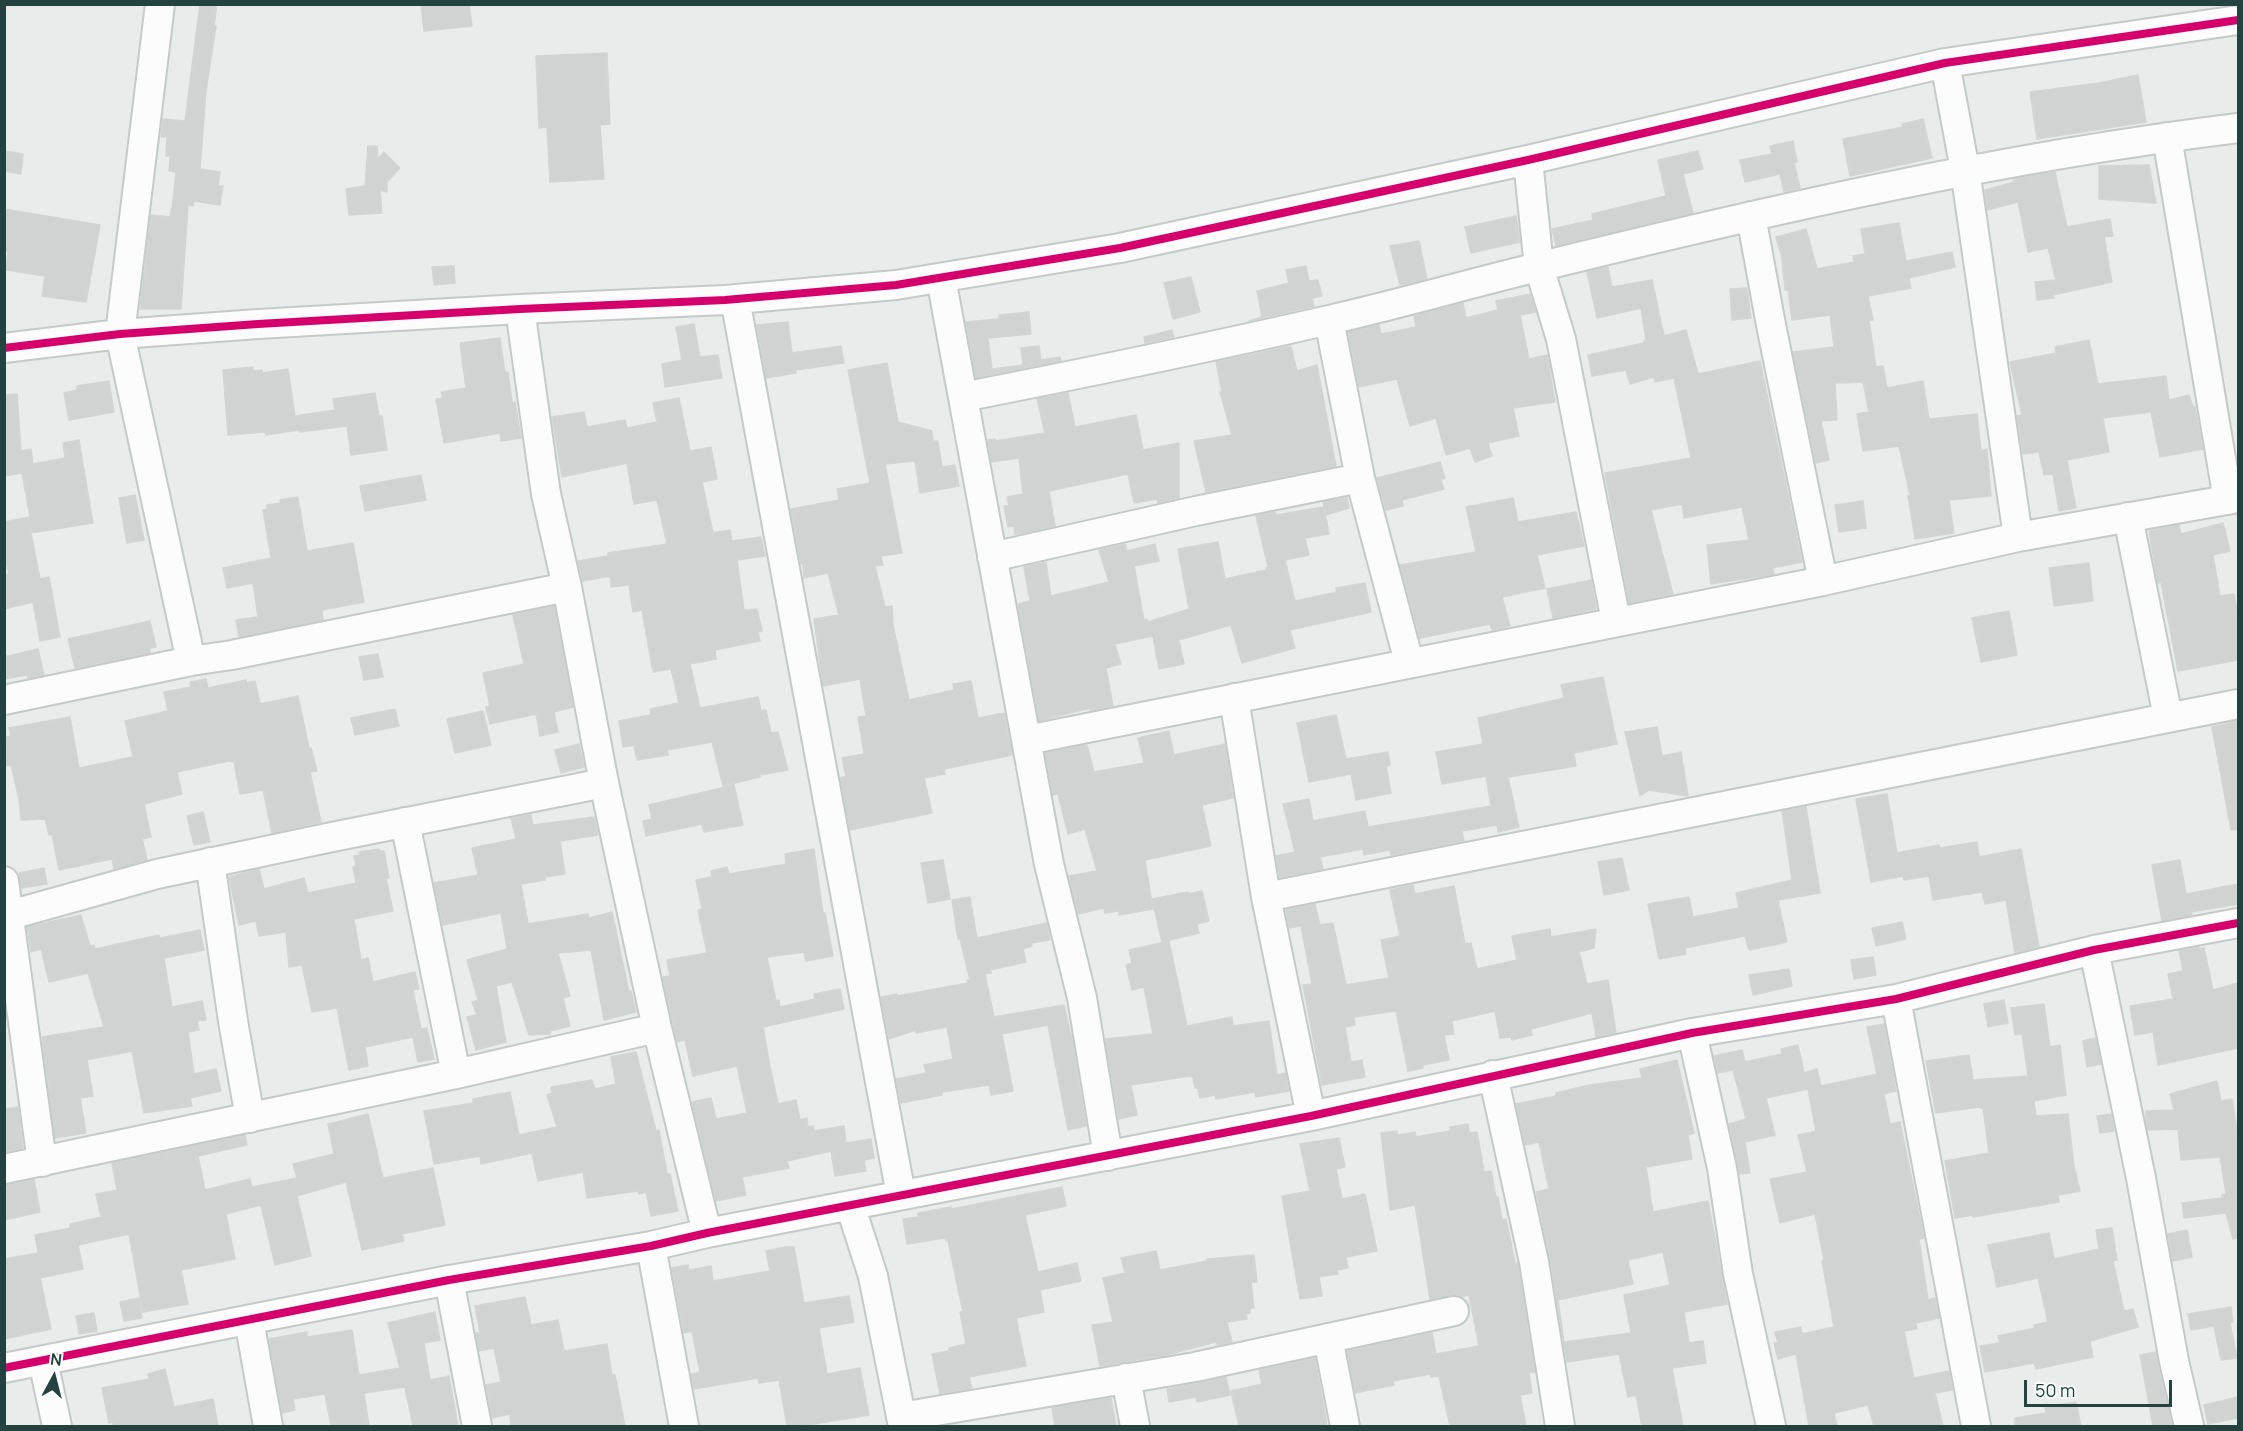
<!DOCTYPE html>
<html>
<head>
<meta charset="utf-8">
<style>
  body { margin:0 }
  #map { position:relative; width:2243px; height:1431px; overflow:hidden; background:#e8edeb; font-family:Manrope,sans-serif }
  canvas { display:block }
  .frame { position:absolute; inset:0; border:6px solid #24423f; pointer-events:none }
  .north { position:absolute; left:24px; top:1347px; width:60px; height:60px; -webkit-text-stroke:4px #f7fbf9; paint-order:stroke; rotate:7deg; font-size:16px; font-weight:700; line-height:24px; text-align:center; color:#24423f }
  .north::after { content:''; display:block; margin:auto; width:21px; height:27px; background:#24423f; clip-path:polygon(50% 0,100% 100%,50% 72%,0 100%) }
  .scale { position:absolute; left:2024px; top:1380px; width:148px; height:27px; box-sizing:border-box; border:3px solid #24423f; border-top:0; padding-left:8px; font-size:18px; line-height:21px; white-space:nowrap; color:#24423f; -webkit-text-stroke:4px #f7fbf9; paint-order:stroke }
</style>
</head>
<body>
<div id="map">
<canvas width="2243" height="1431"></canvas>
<div class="frame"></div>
<div class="north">N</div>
<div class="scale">50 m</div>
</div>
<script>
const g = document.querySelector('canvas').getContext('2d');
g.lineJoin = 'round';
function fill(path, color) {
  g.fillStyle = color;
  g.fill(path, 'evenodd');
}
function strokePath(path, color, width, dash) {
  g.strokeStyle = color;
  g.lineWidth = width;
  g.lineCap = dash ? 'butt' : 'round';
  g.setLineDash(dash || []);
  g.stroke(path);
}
const building = new Path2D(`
  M200,4h17l-3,22h2l-10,65 -6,78 20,3 -2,14h5l-3,19 -26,-4 -1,5 -5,-1 -7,104h-41l11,-94 19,2 1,-8h1l4,-37 -7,-1 1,-15h-4l1,-19h-6l2,-18 22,2z
  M421,4h48l3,22 -48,5z
  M607,53l3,71 -10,1 4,54 -54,3 -3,-55 -8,1 -3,-72z
  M2138,75l8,47 -109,17 -7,-47 69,-9z
  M1923,119l9,39 -82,18 -7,-37 60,-12 -1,-3z
  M1793,141l4,21h-3l6,26 -16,4 -4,-18 -35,8 -5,-22 32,-6 -2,-8z
  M368,146h9l1,13 6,-7 16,16 -13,14v10l-7,-2 2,23 -33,2 -3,-26 19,-3z
  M4,151l19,3 -2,20 -17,-3z
  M1698,151l5,18 -20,5 10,39 -137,33 -4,-17 41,-9 -1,-6 74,-18 -8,-36z
  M2149,165l7,38 -57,-4v-33z
  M2055,172l12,55 43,-8 3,17 -9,1 8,45 -59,13 1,3 -17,2 -2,-18 21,-2 -8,-32 -20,4 -10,-50 -31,8 -2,-20 29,-8v-3z
  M4,209l96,16 -14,77 -44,-6 3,-20 -39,-6 2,-19h-4z
  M1516,216l4,26 -49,11 -6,-26z
  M1899,223l7,38 46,-9 3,15 -46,11 2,10 -43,8 5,24h-4l7,47 7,-1 4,22 36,-7 6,38 48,-5 4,37 6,-2 4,47 -42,4 5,33 -39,6 -7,-43 2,-1 -11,-49 -36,5 -6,-37 12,-2 -6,-30 -28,1 2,37 -16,1 8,39 -13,3 -23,-111 41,-5 -4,-32 -38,5 -4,-30h-3l-3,-32 -6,-21 30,-8 11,40 37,-7 -1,-6 12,-2 -4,-25z
  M1419,241l8,38 -27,6 -10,-39z
  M454,266l1,17 -21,2 -2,-18z
  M1306,266l3,15 9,-1 4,16 -10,2 2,8 -65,15 13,-4 -5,-26 32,-8 -3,-13z
  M1608,267l4,20 40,-7 12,56 22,-6 12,44 62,-13 42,201 -30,6 2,6 -63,10 -4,-39 42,-5 -7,-33 -58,11 -2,-14 -31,6 22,84 -44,9 -24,-130 86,-15 -17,-80 -19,4 -1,-5 -24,7 -4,-14 -34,6 -4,-21 56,-12v-2l2,-1 -5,-32 -44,10 -10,-46z
  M1191,277l9,35 -27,7 -9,-36z
  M1747,288l4,30 -19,2 -2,-31z
  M1530,294l6,18 -16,3 9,44 18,-4 8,47 -42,6 6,28 -31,7 4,13 -17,6 -5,-14 -24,7 -10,-37 -26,8 -13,-47 -38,8 -11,-55 31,-7 2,9 35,-7 -2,-11 49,-13 3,15 32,-8 -2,-9z
  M1029,312l2,22 -43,4 4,31 31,-4 -2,-17 18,-2 2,14 19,-3 1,4 -85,17 -10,-56 33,-3v-4z
  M788,322l4,31 49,-7 3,17 -48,7v3l-30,5 -9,-53z
  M694,324l6,33 18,-2 4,23 -57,9 -3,-23 20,-4 -6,-33z
  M1172,330l2,7 -29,6 -1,-6z
  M500,338l5,35 3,-1 4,31 3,-1 6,36 -20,3 -1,-8 -56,10 -8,-44 7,-1 -2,-6 25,-4 -6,-45z
  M2089,340l9,44 68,-8 3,24 20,-5 4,12h2l8,42 -43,8 -9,-45 -48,6 6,34 -42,8 9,48 -17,3 -6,-37 -9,1 -5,-23 -16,2 -6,-38 5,-1 -12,-53 46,-9 -1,-6z
  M1291,346l6,25 20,-6 19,101 -130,26 -12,-51 38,-6 -12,-43h2l-6,-30z
  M887,363l11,59 34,9 1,10h5l4,26 13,-2 4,21 -39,7 -5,-32 -30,3 17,89 -21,3 2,9 -8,1 10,41 7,-1 1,19 16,75 45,-10 -1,-6 18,-3 7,37 26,-5 8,42 -68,14 1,5 -21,4 8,35 -82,17 -10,-52 6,-2 -4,-18 22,-4 -6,-37 8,-1 -6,-37 -37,7 -9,-67 25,-4 -11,-42 -24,5 -1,-14h-2l-10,-55 48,-9 -2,-11 33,-6 -22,-113z
  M253,367v4l9,-1v3l26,-4 7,47 40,-6 -2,-11 42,-6 4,23h3l5,34 -36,5 -4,-29 -47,6 -1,-2 -33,5 -1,-3 -37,3 -5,-65z
  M109,381l5,31 -45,8 -5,-27 13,-3v-4z
  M1068,393l7,34 61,-12 7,35 36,-7v55l-21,5 -1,-4 -23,4 -6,-29 -79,17 6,35 -35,8h-5l-1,-8 -6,1 -4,-21h5l-2,-9 16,-3 -4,-36 -27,4 -4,-22 7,-1v2l50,-8 -8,-34z
  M17,394l4,57 10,-2 2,15 32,-6 -2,-15 16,-3 14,83 -62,10 9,46 9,-2 11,60 -20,4 -7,-39 -29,7v-34l5,-1 -5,-20v-32l26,-5 -8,-44 -18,3v-81z
  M679,398l11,53 21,-4 6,32 -15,3 11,51 17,-3 2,11 29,-4 4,19 -28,4 7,50 13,-1 5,22 -4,1 2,9 -45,9 1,9 -26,5 10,44 58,-11 3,14 5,-1 5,23 7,-1 10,38 -28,5v2l-37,9 -11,-44 -45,8 1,5 -31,5 -3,-15 -11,2 -4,-26 32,-6 -1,-6 29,-6 -8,-34 -18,3 -11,-62 -9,2 -4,-27 -18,2 -1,-11 -27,5 -5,-20 30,-5v-3l59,-9 -10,-44 -23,4 -7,-41 -65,14 -10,-60 32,-5 3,15 38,-7 2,8 30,-6 -4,-19z
  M1440,462l5,16 -4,2 3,9 -42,11 1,6 -17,4 -9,-32z
  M421,475l5,25 -61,11 -5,-25z
  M135,495l9,45 -17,3 -8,-45z
  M298,497l9,54 46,-8 11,59 -42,8 1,10 -84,17 -3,-17 22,-3 -5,-34 -26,5 -4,-20 48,-10 -8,-48 4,-1v-4l14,-2 -1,-3z
  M1347,498l2,10 -23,7 -3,-13z
  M1513,498l5,24 58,-10 8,34 -47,9 8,33 -43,9 8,29 -18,4 -2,-6 -70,14 -20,-73 76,-13 -10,-45z
  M1863,501l3,27 -27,4 -4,-27z
  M1324,507l5,27 -24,4 4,17 -24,5 10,41 42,-9 -1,-4 29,-5 6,29 -81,18 5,18 -53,15 -11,-38 -52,15 5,24 -25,5 -6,-33 -38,8 6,20 -15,4 7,38 -23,5v-3l-51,13 -21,-117 12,-3 -6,-34 22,-5 5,34 58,-14 -10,-32 26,-6 2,7 28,-7 4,17 -25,5 10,54 3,-1 1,3 41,-13 -11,-60 40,-7 7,37 41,-9v-2l2,-1 -12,-51 19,-4 1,3z
  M2223,523l7,28 -17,4 7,41 14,-2 4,21v45l-60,11 -17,-89 -3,1 -1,-4 -8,-48 30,-6 2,9z
  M2089,563l4,38 -39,5 -5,-38z
  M1591,580l5,29 -43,9 -6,-29z
  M554,606l19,101 -19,5 4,20 -18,4 -4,-22 -46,10 -4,-17 4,-1 -7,-33 41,-9 -11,-49z
  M2009,611l8,44 -36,7 -9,-44z
  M150,621l6,26 -6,1v5l-75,15 -7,-29z
  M38,649l6,26 -16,3 -1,-3 -23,4v-22z
  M378,654l5,23 -19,3 -5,-23z
  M1603,677l14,67 -43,9 2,13 -68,11 11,50 -21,5 -1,-7 -35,6 2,10 -73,14 -1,-5 -26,5 -1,-6 -43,8 3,12 -43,8 -4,-21 19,-4 -12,-48 26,-5 4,22 52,-10 3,16 123,-21 -5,-30 -44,8 -6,-32 47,-8 -5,-26 86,-20 -3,-13z
  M206,679l2,9 38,-8 1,3 8,-2 5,23 38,-8 11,52h2l6,23 -7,1 11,50 -49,11 -9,-43 -23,4 -6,-32 -5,-1 -52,11 5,22 -38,10 7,33 -9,2 5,21 -33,9 -2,-10 -53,11 -7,-36 -3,1 -4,-16 -24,1 -2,-21 -8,-34 -7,1v-29l7,-1 -2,-8 61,-11 9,51 54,-11 -8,-36 43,-10 -4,-19 27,-5 -1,-5z
  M395,709l4,17 -44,9 -4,-17z
  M483,711l8,34 -36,8 -8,-34z
  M1336,715l10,44 42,-7 2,13 -4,1 5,27 -35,7 -5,-26 -42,8 -12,-59z
  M2238,721v108l-7,1 -19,-103z
  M1657,727l5,29 19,-4 7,44 -39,-6 -9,6 -15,-64z
  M1169,731l5,24 51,-11 8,54 -31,7 9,41 -66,14 8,49 -34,6v-4l-14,2 -1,-5 -26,6 -9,-38 28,-5 -12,-42 -17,5 -10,-40 -5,1 -8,-42 42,-8 7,27 50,-9 -6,-25z
  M579,744l5,23 -23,6 -6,-23z
  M734,785l9,40 -39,7 -2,-8 -56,12 -3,-15 9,-2 -3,-14z
  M1887,794l10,59 42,-8 1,3 37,-6 2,15 42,-8 18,98 -24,6 -9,-53 -21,4 -3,-12 -49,8 -4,-24 -25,4 -1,-4 -32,6 -15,-83z
  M1806,807l14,86 -42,7 9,42 -38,8 -4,-14 -60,12 1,6 -27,5 -11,-55 41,-7 4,20 46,-9 -3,-15 56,-13 -10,-69z
  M203,812l7,30 -16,3 -7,-29z
  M531,815l2,10 61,-8 4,18 -38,6 5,33 -20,3v3l-24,4 7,40 60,-10 1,4 23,-6 17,80 2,-1 5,21 -32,8 -13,-70 -33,3 12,43 -7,2 7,28 -20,5v3l-21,1 -17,-53 -16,4 10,56 -30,8 -9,-33 10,-2 -5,-13 6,-2 -11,-40 40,-11 -6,-36 -58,12 -9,-42 44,-8 -6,-27 44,-9 -5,-21z
  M379,849l1,2h4l5,27h-3l7,33 -39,8 7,41 7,-2 5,24 42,-10 4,17 -6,1 8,39 6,-1 7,31 -16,3 -5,-25 -48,10 3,19 -19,4 -12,-62 -25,4 -10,-47 -13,2 -3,-35 -27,4 -3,-15 -17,4 -10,-48 30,-8 5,20 40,-11 4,15 48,-10 -3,-16h3l-2,-11 6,-1 -1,-3z
  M814,849l9,64h2l8,43 -27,5 -2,-9 -37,5 9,44 3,-1 1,7 35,-8 -1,-5 26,-5 4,20 -81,18 7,39 8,38 18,-4 4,20 7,-2 1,9 5,-1 1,5 30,-5 2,17 25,-4 3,19 -10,2 2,11 -31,5 -4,-25 -44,10 2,7 -47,9 4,18 -30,6 -24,-99 19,-4 5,21 31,-6 -10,-47 -44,10 -8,-36 -8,2 -4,-18 -10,-47 7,-1 -3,-16 40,-7 -9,-43 4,-1 -6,-29 16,-3 -1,-6 16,-4 2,7 57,-10 -1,-10z
  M1622,858l7,32 -25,5 -6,-33z
  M943,860l7,39 -22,4 -7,-40z
  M2180,860l6,34 52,-10v20l-47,8 1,3 -30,6 -10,-56z
  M44,868l3,16 -25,4 -3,-15z
  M1413,885l2,9 39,-8 11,58 6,-1 6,26 40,-9 -5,-24 38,-7 1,8 45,-8 -2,19 -15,4 8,32 21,-4 8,53 -20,4 -4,-24 -61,16 1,6 -20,5 -1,-3 -11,1 -5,-27 -43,10 2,13 -10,1 5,25 -26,5v3l-15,3 -12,-60 -42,6 1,8 -10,2 6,35 11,-2 3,17 -43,8 -19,-100 9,-1 -11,-58 -12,2 -3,-18 29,-6 5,21 13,-2 13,62 43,-7 -8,-38 19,-4 -10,-46z
  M1202,891l7,30 -12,3 2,9 -37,9 -10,-43 36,-7 1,2z
  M970,897l7,41 70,-15 3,17 -19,3 1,3 -9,3 3,13 -36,8 1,3 -6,1 9,43 70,-12 9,40 13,81 -18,4 -20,-105 -46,9 11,57 -22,4 -2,-10 -47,7v3l-41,8 -5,-24 30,-6 -2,-8 29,-6 -6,-32 -31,6v-3l-27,9 -8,-42 16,-3v2l71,-13 -1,-3h3l-10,-41h-2l-6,-39z
  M81,915l9,31 4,-1 1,4 64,-14 1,3 40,-8 4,20 -40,8 8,49 30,-6 4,19 -9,1 2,9 -11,2 6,42 22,-5 5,22 -31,7 2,8 -48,7 -12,-62 -45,9 6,36 -13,2 6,35 -31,5 -13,-101 62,-10 -16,-54 -39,9 -8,-33 -10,3 -4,-25z
  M1902,922l4,17 -30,7 -4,-18z
  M1169,941l18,85 45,-9 1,9 36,-5 8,54 8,-2 4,18 -33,6 -1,-5 -39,7 -1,-4 -15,3 -2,-10h-3l-2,-11 -3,-1 -59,9 6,30 -18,4 -14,-80 48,-5 -9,-47 -12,3 -6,-25 6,-2 -3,-13z
  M2199,947v2l5,-1 9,42 25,-7v65l-80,17 -5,-33 -18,3 -5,-29 43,-7 -5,-25 15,-3 -4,-20z
  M1873,957l3,18 -22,4 -3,-19z
  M1789,969l3,17 -39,9 -4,-20z
  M2004,1000l4,23 -20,4 -4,-23z
  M2044,1004l6,43 10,-2 6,50 -32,6 2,15 32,-2 6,52 6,25 -22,4 1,7 -86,15v-2l-18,3 -10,-57 44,-8 -6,-45h-3l-1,-1 -43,6 -10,-52 43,-6 4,25 55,-4 -6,-42 -7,1 -4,-27z
  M1884,1024l12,67 -12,3 6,30 10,-2 24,116 -5,1 9,61 7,-2 4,20 -23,5 1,6 -13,2 10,47 35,-7 3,19 -17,3 8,33h-69l-6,-21 -34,8 3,13h-28l-13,-72 -18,5 -4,-16h4l-3,-11 26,-5 1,7 32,-7 -12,-66 2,-1 -9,-46 -35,9 -10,-44 37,-7 -9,-37 18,-4 -8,-42 -42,9 9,37 -30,7 5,31 -10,1 -11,-50 17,-5 -13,-49 -15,3 -4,-17 28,-6 3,12 37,-8 -1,-5 17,-4 6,28 13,-4 4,17 56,-12 -10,-47z
  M2095,1038l6,26 -14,3 -4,-26z
  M636,1052l20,79 3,-1 8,44h3l8,37 -27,5 -5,-24 -7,2 -1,-3 -51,7 -4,-26 -45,9 -6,-28 -51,11 -1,-8 -46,8 -10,-53 49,-8v-4l37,-7 9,43 38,-8 -10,-32 5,-2 -1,-6 41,-7 3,9 21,-5 -5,-27z
  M1677,1060l17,73 -6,2 4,24 -46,8 7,45 55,-11 19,103 -43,8 5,31 14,-2 3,22 -34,5 11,58h-41l-6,-31 -8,2 -9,-43 -52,8 -17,-103 -14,-67 13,-3 -10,-47 -14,3 -9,-41 40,-8v-3l33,-8 53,-7 -2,-9zM1663,1252l7,33 -46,10 7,38 -67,9 -6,-42 75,-16 -5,-24z
  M2217,1081l4,20 11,-2 6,37v102l-5,1 -7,-26 -42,5 -2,-15 40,-5v-3l4,-1 -6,-37 -39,3 -3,-31 -30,1 -2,-7v-12l28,-1 -4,-16z
  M18,1107l5,41 -19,4v-43z
  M368,1114l15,64 50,-10 12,57 -43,9 2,7 -42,9 -16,-68 -49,14 14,60 -36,9 -14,-60 -35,9 9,45 -54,11 7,34 -45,8 -14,-78 -51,11 5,24 -43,9 11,51 -47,10v-80l34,-6 -3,-18 35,-7v-4l31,-7 -5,-23 21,-4 -5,-27 133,-28 2,10 -49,11 7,34 45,-11 2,8 45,-9 -4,-14 41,-10 -6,-30z
  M2111,1114l3,17 -14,2 -3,-17z
  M1468,1124l1,9 8,-1 7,40 7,-1 5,26h2l4,23 4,-1 9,44h2l1,2 17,107 -6,1 3,20 -12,2 6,31h-76l-11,-50 -8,1 -1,-3 -37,7 1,4 -39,8 -8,-42 85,-18 4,21 43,-8 -10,-51 -8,2 -10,-2 -21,4 -15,-94 -25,5 -9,-77 16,-2 1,4 17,-3 1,5 34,-6v-4z
  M1339,1138l6,29 -9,2 6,30 23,-5 12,57 -31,6 2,11 -11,2 1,4 -19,3 3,19 -22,3 -18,-103 28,-5 -10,-47z
  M34,1179l6,33 -36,8v-35z
  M1062,1187l4,19 -41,9 13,57 39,-9 4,18 -41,9 4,22 -28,6 10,48 -57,11 3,11 -32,6 -8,-40 17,-3v-3l17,-4 -6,-32h3l-15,-71h-2l-1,-3 -38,6 -4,-25 15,-2v-4l33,-6 1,2z
  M2112,1228l5,32 -4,1 11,50 9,-2 5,18 -48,14 3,16 -57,12 -2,-6 -49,9 -5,-26 20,-3 -2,-7 37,-8 -1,-3 14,-3 -10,-44 -41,9 -9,-42 61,-12 5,26 45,-10 -3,-19z
  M2187,1230l5,27 -19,4 -5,-27z
  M785,1247h9l10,56 45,-7 5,26 -35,6 8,46 33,-6 9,47 -67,11h-15l-8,-46 -20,3 -1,-5 -64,11 -3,-15 9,-2 -8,-41 -8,2 -12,-65 16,-3 1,5 22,-4 2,15 57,-10 -4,-20z
  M1156,1251l4,19 47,-9v-2l47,-4 3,27h-6l3,26h-4v5l-4,1 1,5 -20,3 5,20 -15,3 -1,-3 -50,13 -66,11 -8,-41 21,-3 -10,-44 22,-5 -4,-15z
  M525,1297l6,28 27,-5 6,31 43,-7 5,31h3l10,51h-114l-1,-12 -18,4 -6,-33 15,-3 -7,-34 -15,3 -3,-18h4l-5,-27z
  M139,1298l3,20 -18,3 -4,-19z
  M2231,1307l2,15 -3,1 7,35 -16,2 -7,-34 -23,4 -3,-16z
  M435,1312l5,28 -16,3 6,37 19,-4 9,50h-45l-8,-39 -41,6 5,33h-38l-6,-32 -32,5 2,11 -13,3 -13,-74 38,-7v5l45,-7 7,45 41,-7 -12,-45z
  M94,1313l3,18 -18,3 -3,-18z
  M2156,1352l2,13 14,61h-19l-13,-71z
  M1315,1358l12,68h-88l-8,-35 31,-7 -3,-14z
  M165,1369l9,38 39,-8 5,27h-105v-4l-4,1 -7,-35 47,-9 -1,-5z
  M1226,1377l4,18 -33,7 -1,-5 -27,5 -2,-13z
  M2238,1397v21l-30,6 -4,-19z
  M1111,1398l5,28h-61l-3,-18z
  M2076,1402l5,24h-66v-8l31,-5 -1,-6z`);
const minor = new Path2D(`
  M160,4l-40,330 71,327
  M1945,63l20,107 53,367
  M2167,137l61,363
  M1528,160l11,107 22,72 55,282
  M1751,216l20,109 52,256
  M941,278l108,586 33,134 26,158
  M735,299l166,896
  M520,309l26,185 21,93 37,196 53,245 50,205
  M1329,320l31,158 49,184
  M4,348l116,-14 138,-10 262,-15 205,-9 171,-15 224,-37 408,-88 417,-97 293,-43
  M963,397c122,-24 244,-49 366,-77 70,-16 139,-36 209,-53 231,-57 464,-110 700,-139
  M2128,517l40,200
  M992,557l204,-46 164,-33
  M1234,698l32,199 45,219
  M4,700l187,-39 41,-6 335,-68
  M1027,740l796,-159 195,-44 220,-39
  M405,822l51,252
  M210,862l23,159 17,97
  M4,881l38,281
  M1266,897l972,-193
  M10,915l147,-41 175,-37 272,-54
  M2094,950l47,228 33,183 15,65
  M1896,999l80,427
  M1692,1033l30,135 16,106 33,152
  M1493,1075l41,187 26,164
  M4,1169l452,-95 201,-46
  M850,1205l23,71 30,150
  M651,1246l33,180
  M449,1280l28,146
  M249,1320l19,106
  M1328,1338l17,88
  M43,1361l14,65
  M4,1368l445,-88 202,-34 56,-13 604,-117 381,-83 204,-34 198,-49 144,-27
  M1126,1378l9,48
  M901,1417l294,-50 259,-56`);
const cycleway = new Path2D(`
  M4,348l116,-14 138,-10 262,-15 205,-9 171,-15 224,-37 408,-88 417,-97 293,-43
  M4,1368l445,-88 202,-34 56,-13 604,-117 381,-83 204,-34 198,-49 144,-27`);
fill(building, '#cfd4d3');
strokePath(building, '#d1d6d4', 1.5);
strokePath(minor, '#c5cac9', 32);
strokePath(minor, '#fcfcfc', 28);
strokePath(cycleway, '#d6006c', 8);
</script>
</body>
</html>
